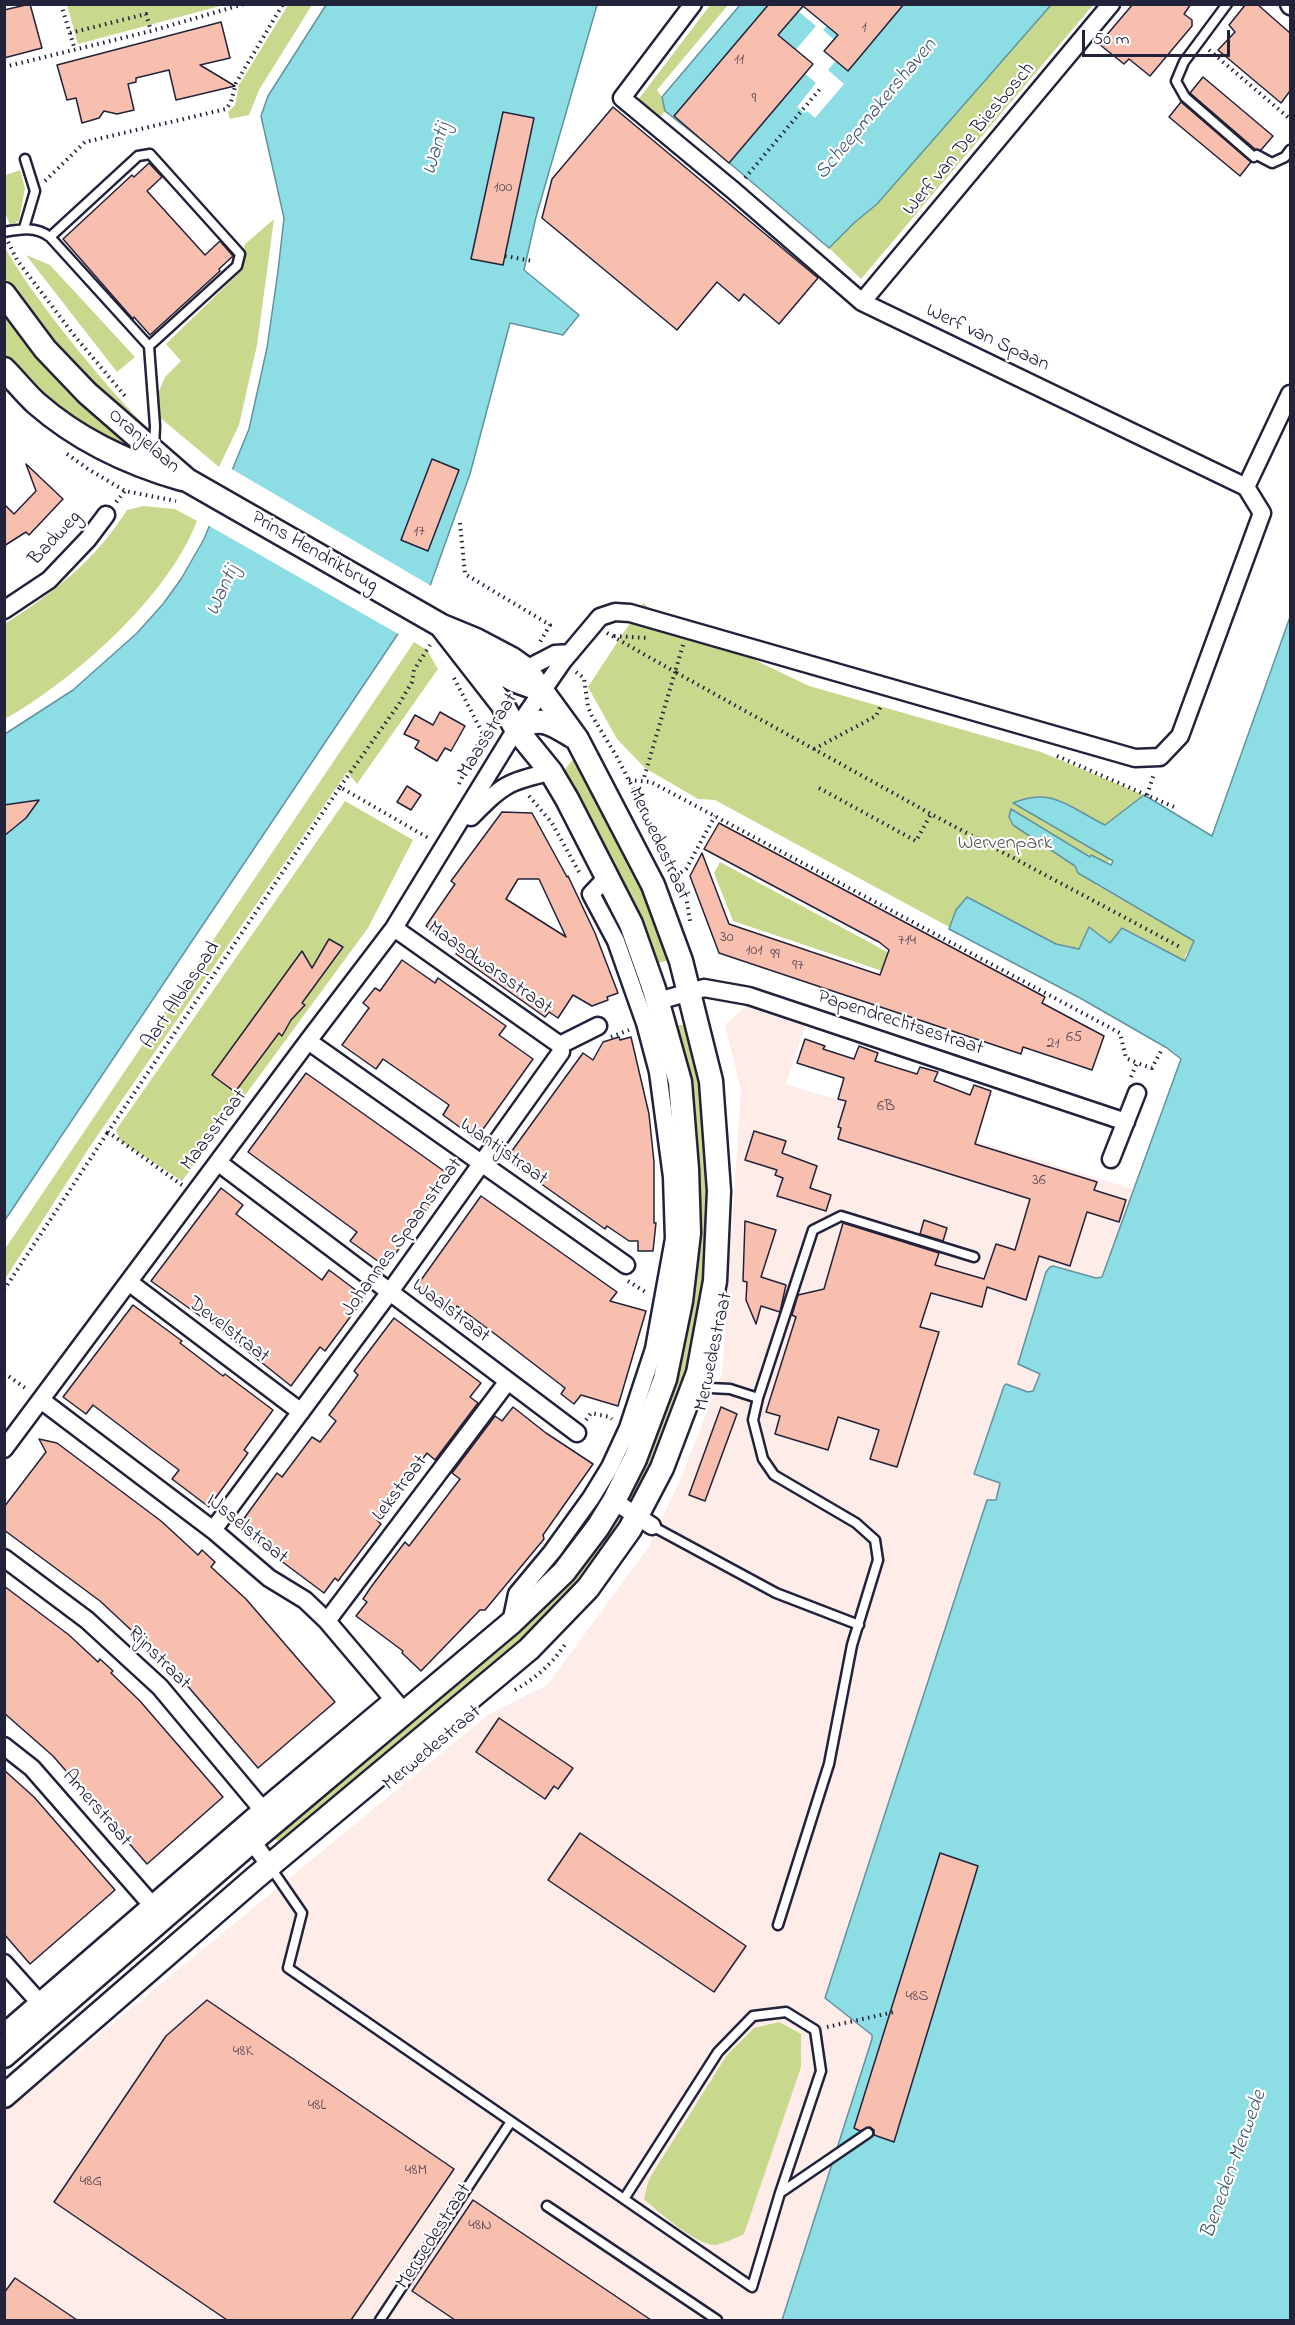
<!DOCTYPE html>
<html>
<head>
<meta charset="utf-8">
<style>
  body { margin:0 }
  #map { position:relative; width:1295px; height:2325px; overflow:hidden; background:#fff; font-family:"Indie Flower",sans-serif }
  canvas { display:block }
  .frame { position:absolute; inset:0; border:6px solid #22223b; pointer-events:none }
  .scale { position:absolute; left:1082px; top:30px; width:148px; height:27px; box-sizing:border-box; border:3px solid #22223b; border-top:0; padding-left:8px; font-size:18px; line-height:21px; white-space:nowrap; color:#22223b; -webkit-text-stroke:4px #fff; paint-order:stroke }
</style>
</head>
<body>
<div id="map">
<canvas width="1295" height="2325"></canvas>
<div class="frame"></div>
<div class="scale">50 m</div>
</div>
<script>
const g = document.querySelector('canvas').getContext('2d');
g.lineJoin = 'round';
function fill(path, color) {
  g.fillStyle = color;
  g.fill(path, 'evenodd');
}
function strokePath(path, color, width, dash) {
  g.strokeStyle = color;
  g.lineWidth = width;
  g.lineCap = dash ? 'butt' : 'round';
  g.setLineDash(dash || []);
  g.stroke(path);
}
function label(font, color, halo, rows, align = 'center') {
  g.font = font + ' "Indie Flower",sans-serif';
  g.lineWidth = 4.5;
  g.setLineDash([]);
  g.textBaseline = 'middle';
  g.strokeStyle = halo;
  g.fillStyle = color;
  for (const [text, x, y, turn = 0] of rows) {
    g.save();
    g.translate(x, y);
    g.rotate((+turn || 0) * Math.PI / 180);
    g.textAlign = isNaN(turn) ? turn : align;
    if (halo) g.strokeText(text, 0, 0);
    g.fillText(text, 0, 0);
    g.restore();
  }
}
const built = new Path2D(`
  M746,1006l59,20 -19,58 347,105 -339,1131h-789v-208l484,-398 58,-29 101,-137 31,-66 43,-108 19,-284 -16,-65z`);
const green = new Path2D(`
  M711,4l17,1 -71,85 5,7 3,14 -6,7 -21,-18z
  M67,5v-1l157,1 -146,39z
  M288,5h24l-53,85 -10,25 -19,4 -2,-7 7,-7 4,-20z
  M1051,5h42l-232,274 -32,-31 25,-25 23,-19z
  M20,170l5,18 -6,33 -9,4 -5,-13v-39l1,2z
  M274,219l-17,126 -18,80 -20,42 -68,-57 14,-33 16,-16 -15,-17 74,-72 5,-13 -1,-14z
  M4,246c21,37 47,70 73,103 24,29 48,58 75,83l-2,4 -56,-49 -40,-44 -42,-55 -7,-11z
  M26,255l24,10 85,92 -18,15z
  M4,313l126,132 -5,6 -52,-31 -32,-23 -36,-40z
  M143,506l32,3 22,12c-29,76 -123,159 -192,198v-95c49,-32 90,-63 122,-114z
  M643,603l12,9 154,74 232,66 103,43 -48,90 97,55v5l-8,11 1,6 -64,-35 -42,71 -365,-198 -17,-1 -53,-31 -28,-29 -29,-52z
  M414,642l13,8 11,19 -81,115 -10,-12 -258,376 -84,131v-30z
  M575,757l67,126 29,76 -15,5 -94,-191z
  M345,801l68,39 -45,88 -186,253 -61,-40 -5,-11z
  M720,862l225,121 -3,8 -209,-70 -19,-48z
  M667,1025h19l10,35 7,39 11,110 -13,118 -30,111 -59,109 -87,91 -245,206 -9,-10 202,-163 77,-73 37,-46 104,-261z
  M779,2022l22,12v33l-57,167c-9,4 -19,9 -28,11 -17,2 -59,-34 -72,-46l5,-20 78,-124 27,-27z`);
const water = new Path2D(`
  M326,5h271l-61,212 -12,53 55,45 -16,20 -53,-12 -40,151 -40,112 -425,634v-486l68,-44 64,-57 26,-29 18,-25 23,-40 45,-110 18,-81 11,-77 6,-53 -23,-102 7,-20z
  M740,5h311l-174,199 -23,19 -25,25 -110,-94 -54,-43 -3,-14z
  M1290,617v1703h-508l90,-281v-4l-47,-37 162,-498h9l4,-17 -26,-9 30,-88 2,-2 22,8 5,-1 7,-17 -22,-10 28,-92 4,-5 3,-1 43,12 6,-1 79,-218 -14,-11 -87,-50 -131,-69 7,-19 11,-13 89,47 23,5 10,-22 21,16 12,-15 63,33 9,-20 -116,-68 -3,-7 -62,-41 -4,-8 2,-8 79,48 1,-2 20,10 2,-4 -100,-58c39,-17 57,5 92,22l39,-30 68,41z`);
const pier = new Path2D(`
  M806,5l28,12 -11,13 18,16 13,-7 -26,31 16,14 -29,34 -8,-7 -3,2 -7,-6 19,-24 -28,-24 28,-33 -17,-14z
  M230,468l203,119 -33,48 -194,-111z`);
const building = new Path2D(`
  M30,4l12,44 -38,10v-48z
  M769,4h135l-56,67 -24,-20 14,-16 -35,-29 -25,29 35,29 -84,99 -55,-47z
  M1133,4h58l-7,10 8,6v6l-42,50 -21,-17 -5,5 -25,-20z
  M1246,4h11l33,29v58l-9,12 -63,-53 17,-18 -6,-7z
  M221,22l9,36 -30,7 35,21 -59,14 -7,-30 -33,8v4l-8,2 6,26 -17,4 -13,-3 -5,7 -17,5 -6,-25 -9,2 -10,-35z
  M1203,77l70,59 -12,14 -6,-1 -65,-56z
  M1181,102l70,60 -11,14 -71,-59z
  M613,107l205,171 -39,46 -35,-30 -5,7 -22,-19 -40,48 -135,-112 10,-39z
  M503,112l31,6 -31,147 -32,-6z
  M149,163l13,14 -15,14 58,64 15,-14 13,15 -14,13 1,2 -70,64 -16,-18 -1,2 -70,-80 69,-64 2,2z
  M432,459l27,11 -31,81 -27,-11z
  M26,464l37,35 -34,36 -3,-3 -22,14v-42l10,10 22,-23z
  M440,712l25,14 -14,25 -6,-3 -8,13 -22,-13 4,-7 -15,-7 11,-19 18,10z
  M407,786l14,9 -10,15 -14,-8z
  M39,800l-13,18 -22,18v-31z
  M502,812l30,1 35,64 1,-1 27,57 23,60 -11,4 1,3 -16,6 -19,-11 -15,23 -9,-6 -4,5 -89,-63 3,-5 -33,-23 29,-42 -4,-3zM518,879h21l27,58 -60,-38z
  M719,823l326,174 -3,6 62,33 -12,34 -69,-23 -2,7 -302,-101 -29,-77 12,-23 27,71 151,51 9,-25 -10,-8 -175,-93z
  M329,939l14,8 -41,56 3,2 -14,15 -9,16 -3,-3 -44,59 -23,-17 90,-124 10,17z
  M402,960l33,23 3,-5 68,48 -7,9 34,24 -57,80 -33,-24 6,-10 -66,-46 -7,10 -34,-24 27,-37 -6,-5 12,-15 5,3z
  M619,1037l1,3 11,-3 18,77 5,48v61h2l-3,28h-15v-10h-9l-22,-15 -2,3 -99,-70 77,-106 10,7 10,-18z
  M805,1039l20,7 -2,3 31,10 5,-13 19,7 -3,8 42,13 3,-7 18,5 -4,9 36,14 4,-10 17,6 -16,53 122,38 -3,8 32,10 -7,22 -32,-10 -17,54 -31,-10 -13,44 -39,-13 -5,20 -51,-14 -11,34 19,5 -42,135 -27,-8 9,-29 -41,-13 -10,33 -53,-16 5,-18 -14,-4 30,-95 -4,-2 6,-20 26,-6 19,-66 96,30 -4,12 49,14 12,-35 19,6 15,-51 -192,-60 3,-11 -3,-1 8,-26 -8,-2 6,-21 -47,-15z
  M306,1073l145,103 -65,91 -36,-26 7,-9 -109,-80z
  M754,1131l32,10 -4,12 35,13 -7,22 21,7 -5,16 -49,-15 6,-18 -8,-3 2,-5 -32,-10z
  M221,1188l22,17 -7,9 86,66 7,-10 36,27 -40,54 -5,-4 -29,39 -90,-72 -1,2 -49,-35z
  M481,1196l136,96 -7,9 36,10 -28,95 -37,-11 -7,9 -13,-10 4,-6 -70,-54 -38,-28 -4,7 -37,-26z
  M924,1220l23,8 -4,13 -23,-7z
  M745,1221l31,9 -15,47 25,8 -6,27 -19,-6 -5,18 -10,-24 1,-18 -4,-1z
  M133,1305l49,36 -2,2 43,33 2,-2 48,36 -29,40 4,3 -39,54 -37,-28 7,-9 -27,-20 -59,-45 -7,9 -23,-17z
  M394,1318l87,65 -11,14 8,6 -43,57 -8,-7 -50,67 4,4 -43,57 -3,-3 -11,15 -87,-65 40,-55 5,4 30,-40 8,5 16,-21 -7,-6 29,-40 -4,-4z
  M513,1407l33,26 47,31 -50,71 1,4 -59,71h-5l-59,61 -19,-18 1,-2 -47,-35 11,-14 -4,-3 8,-12 34,-45 4,4 51,-67 -8,-6 43,-57 7,5z
  M721,1407l16,7 -32,87 -16,-6z
  M39,1439l18,4 104,78 37,34 4,-5 13,12 -4,5 35,32 89,103 -77,66 -85,-99 -73,-68 -96,-71v-23l42,-55z
  M4,1586l65,49 29,27 2,-3 13,12 -2,2 29,28 83,96 -76,67 -94,-108 -49,-43z
  M499,1718l74,50 -15,21 -4,-3 -9,13 -69,-47z
  M4,1770l30,27 81,93 -85,74 -26,-30z
  M580,1833l166,113 -32,46 -166,-112z
  M940,1853l38,13 -84,276 -20,-7v-5l-4,-3 -10,4 -6,-3z
  M207,2000l247,169 -103,151h-124l-173,-118 112,-166z
  M473,2200l178,120h-196l-43,-29z
  M15,2278l62,42h-73v-27z`);
const path = new Path2D(`
  M61,4l14,46
  M70,33l76,-19 5,17
  M1209,50l81,69
  M4,67l147,-36 93,-27
  M745,178l75,-89
  M45,181l40,-39 141,-33 5,-7 5,-19 47,-79
  M8,242l9,18 56,74 52,62
  M505,256l28,5
  M67,454l21,15 37,22 51,10
  M116,502l9,-11
  M460,523l5,51 85,51 -10,17
  M607,633l68,39 -32,109
  M614,636l34,2
  M683,645l-8,27 256,142 251,134
  M576,672l8,6 4,29 4,9 25,41 46,90 23,49 4,25
  M454,678l29,56 -3,6 7,7
  M814,749l62,-33 6,-12
  M1057,756l117,51
  M629,780l22,2 469,251 6,25 11,5
  M459,784l21,-44
  M340,787l59,-83 13,-22 2,-12 16,-25
  M819,788l97,53 15,-27
  M1147,795l7,-21
  M529,796l23,27 27,49
  M676,876l10,-7 29,-53
  M611,1037l18,-7
  M1131,1077l6,-14 15,5 9,-17
  M182,1185l-74,-53 232,-345 90,52
  M628,1281l19,12
  M4,1290l104,-158
  M4,1373l24,17
  M586,1420l5,-7 19,4 2,2
  M515,1690c21,-12 38,-27 51,-47
  M827,2027l67,-15`);
const lane = new Path2D(`
  M1227,4l-43,58 -8,19 9,16 69,60
  M1257,155l15,8 13,-6 5,-7
  M24,228l11,-37 -10,-32
  M4,232c16,-3 32,-6 46,5l88,-81 12,-2 90,100 -3,12 -88,80
  M50,237l99,109 6,80 -1,21
  M695,1383l15,5 20,1 28,9
  M652,1526l124,67 83,32
  M271,1868l31,45 -14,55 464,319 28,-94 41,-122 -6,-41 -29,-18 -33,4 -35,36 -94,147
  M778,1925l51,-161 23,-119 26,-85 -3,-20 -19,-17 -82,-48 -11,-16 -10,-39 5,-22 55,-168 28,-14 133,41
  M780,2193l88,-60
  M547,2206l170,114
  M380,2320l130,-197`);
const street = new Path2D(`
  M693,4l-71,94 112,93 128,111 384,185
  M1289,4l1,2
  M862,302l249,-298
  M1246,487l44,-93
  M4,610l45,-30 39,-41 18,-24
  M526,669l29,-15 15,-1
  M471,817c31,-31 36,-36 80,-45
  M394,928l166,117
  M658,1001l46,-13 45,8 377,126
  M308,1041l318,224
  M560,1045l38,-19
  M1111,1159l26,-66
  M219,1163l358,270
  M130,1283l171,129
  M41,1400l172,130 56,48 36,22 22,21 72,85
  M4,1449l304,-408 86,-113 122,-199 47,-68 37,-44 15,-5 15,1 505,145 25,-1 20,-21 82,-223 -16,-26
  M614,1501l38,25
  M213,1530l176,-237 172,-241 -1,-7
  M4,1558l83,62 73,67 102,122
  M327,1621l181,-240
  M511,1623l6,-29 35,-42 39,-54 19,-31 18,-39 26,-79 20,-110 -2,-62 -14,-105 -13,-49 -29,-82 -25,-47 17,-18
  M4,1746l28,22 119,136
  M252,1841l18,25
  M4,1963l35,39
  M4,2032l258,-223 130,-109`);
const secondary = new Path2D(`
  M4,294l41,55 42,44 100,87 255,146 34,14 36,19 14,10 51,70 76,146 28,76 30,120 8,110 -4,90 -17,92 -36,95 -32,61 -42,59 -59,61 -274,229 -251,218
  M4,369c11,11 21,24 32,34 41,36 94,61 146,76
  M468,655l48,26 25,9
  M516,729c25,-13 33,-7 56,7
  M4,2056l248,-215 259,-218 53,-51 34,-45 16,-26 21,-42 30,-80 16,-78 8,-68 -2,-64 -7,-87 -26,-93 -23,-65 -64,-125 -16,-27 -35,-43 -14,-25 -60,-77`);
const numberNames = [
  ["1",864,28],
  ["11",739,60],
  ["9",754,99],
  ["100",503,188],
  ["17",419,532],
  ["30",727,938],
  ["714",907,941],
  ["101",754,951],
  ["99",775,955],
  ["97",798,966],
  ["65",1074,1038],
  ["21",1053,1044],
  ["6B",886,1107],
  ["36",1039,1181],
  ["48S",917,1997],
  ["48K",243,2052],
  ["48L",317,2106],
  ["48M",416,2171],
  ["48G",91,2182],
  ["48N",480,2226]
];
const streetNames = [
  ["Werf van De Biesbosch",970,140,-50],
  ["Werf van Spaan",987,339,25],
  ["Oranjelaan",143,442,41],
  ["Badweg",56,539,-47],
  ["Prins Hendrikbrug",314,553,30],
  ["Maasstraat",489,736,-58],
  ["Merwedestraat",658,844,65],
  ["Maasdwarsstraat",489,969,35],
  ["Aart Alblaspad",182,996,-56],
  ["Papendrechtsestraat",900,1024,18],
  ["Maasstraat",215,1131,-53],
  ["Wantijstraat",503,1153,35],
  ["Johannes Spaanstraat",403,1238,-54],
  ["Waalstraat",450,1312,37],
  ["Develstraat",228,1331,37],
  ["Merwedestraat",715,1352,-78],
  ["Lekstraat",401,1489,-53],
  ["IJsselstraat",246,1530,39],
  ["Rijnstraat",158,1659,45],
  ["Merwedestraat",433,1749,-40],
  ["Amerstraat",96,1809,49],
  ["Merwedestraat",435,2237,-57]
];
const parkNames = [
  ["Wervenpark",1005,845]
];
const waterNames = [
  ["Scheepmakershaven",877,110,-50],
  ["Wantij",438,149,-74],
  ["Wantij",224,591,-66],
  ["Beneden-Merwede",1235,2165,-70]
];
fill(built, '#fdece7');
fill(green, '#c8d88c');
fill(water, '#8cdee4');
strokePath(water, '#6293a0', 1.5);
fill(pier, '#fff');
fill(building, '#f8beae');
strokePath(building, '#22223b', 1.5);
strokePath(lane, '#22223b', 13);
strokePath(street, '#22223b', 21);
strokePath(secondary, '#22223b', 27);
strokePath(path, '#22223b', 4, [1.5, 4.5]);
strokePath(lane, '#fff', 8);
strokePath(street, '#fff', 16);
strokePath(secondary, '#fff', 22);
label('16px', '#584958', null, numberNames);
label('20px', '#22223b', '#fff', streetNames);
label('20px', '#545953', '#fff', parkNames);
label('italic 21px', '#425a6e', '#fff', waterNames);
</script>
</body>
</html>
